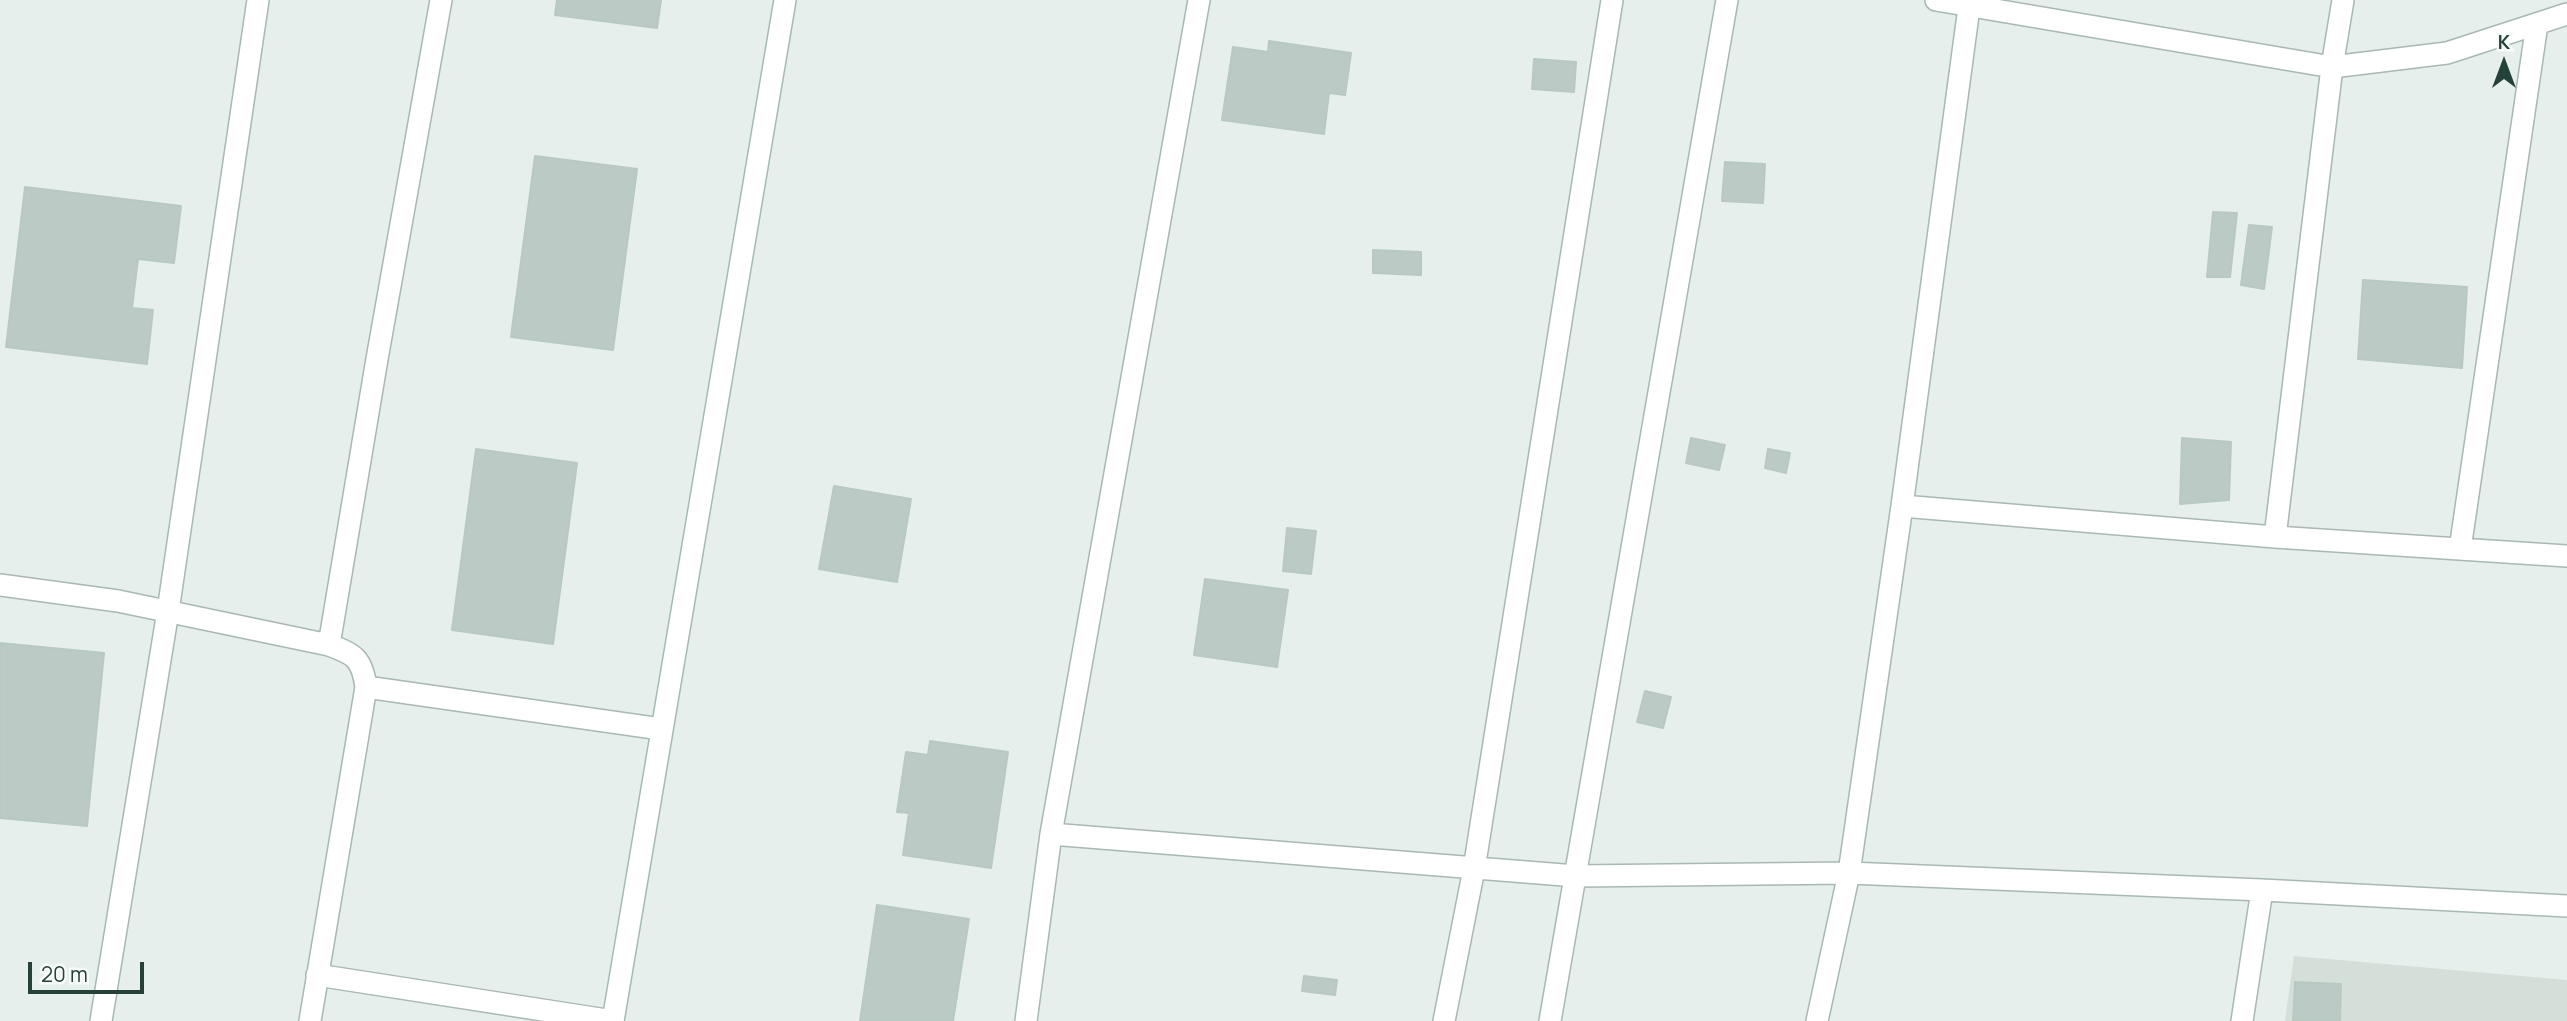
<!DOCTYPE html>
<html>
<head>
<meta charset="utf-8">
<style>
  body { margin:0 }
  #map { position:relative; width:2567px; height:1021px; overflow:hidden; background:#e6efeb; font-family:Manrope,sans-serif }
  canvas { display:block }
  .north { position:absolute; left:2469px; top:28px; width:70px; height:70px; -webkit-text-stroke:5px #f7fbf9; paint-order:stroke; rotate:0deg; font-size:19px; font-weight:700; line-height:28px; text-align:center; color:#24423a }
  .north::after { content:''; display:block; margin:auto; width:24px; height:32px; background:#24423a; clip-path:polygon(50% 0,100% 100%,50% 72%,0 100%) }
  .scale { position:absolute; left:28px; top:962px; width:116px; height:32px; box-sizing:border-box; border:4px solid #24423a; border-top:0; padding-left:9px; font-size:21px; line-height:24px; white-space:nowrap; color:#24423a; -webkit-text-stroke:5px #f7fbf9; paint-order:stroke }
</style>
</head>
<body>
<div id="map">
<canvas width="2567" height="1021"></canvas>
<div class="north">K</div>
<div class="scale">20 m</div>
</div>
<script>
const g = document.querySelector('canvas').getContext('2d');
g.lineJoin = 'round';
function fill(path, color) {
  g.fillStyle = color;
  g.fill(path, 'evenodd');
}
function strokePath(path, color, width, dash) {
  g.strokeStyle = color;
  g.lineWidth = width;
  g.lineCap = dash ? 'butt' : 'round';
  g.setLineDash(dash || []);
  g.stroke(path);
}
const built = new Path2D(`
  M2294,956l273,24v41h-282z`);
const building = new Path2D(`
  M557,0h104l-4,28 -102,-13z
  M1269,41l82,12 -6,42 -16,-2 -5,41 -102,-14 11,-73 35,5z
  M1534,59l42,3 -2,30 -42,-3z
  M535,156l102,13 -24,181 -102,-13z
  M1725,162l40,2 -2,39 -41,-2z
  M25,187l156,19 -7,57 -36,-4 -6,49 21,2 -6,54 -141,-17z
  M2213,212l24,1 -7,64h-23z
  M2249,225l23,2 -8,62 -23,-4z
  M1373,250l48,2v23l-48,-2z
  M2363,280l104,7 -5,81 -104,-9z
  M1691,438l34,7 -6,25 -33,-7z
  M2182,438l49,4 -2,58 -49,4z
  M476,449l101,14 -24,181 -101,-14z
  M1768,449l22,4 -4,20 -21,-5z
  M834,486l77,13 -14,83 -78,-13z
  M1287,528l29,3 -5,43 -28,-3z
  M1205,579l83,11 -11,77 -83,-12z
  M0,643l104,10 -17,173 -87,-8z
  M1645,691l26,6 -8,31 -26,-6z
  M930,741l78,11 -17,116 -88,-13 6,-42 -12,-1 9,-60 22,3z
  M877,905l92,14 -16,102h-93z
  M1304,976l33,4 -2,15 -33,-4z
  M2295,982l46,2 -1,37h-47z`);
const street = new Path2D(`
  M1936,0l396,67 115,-14 120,-39
  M1902,506l373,31 292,19
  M2275,537l57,-470 11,-67
  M2460,549l77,-525
  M0,585l118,16 211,44
  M366,687l295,42
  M1051,834l525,42 273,-3 413,17 305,16
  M317,975l296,46
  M101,1021l67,-410 90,-611
  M310,1021l56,-334c-4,-29 -12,-33 -37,-42l48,-286 64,-359
  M1026,1021l25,-187 148,-834
  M1444,1021l30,-152 138,-869
  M1550,1021l177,-1021
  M1817,1021l32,-148 53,-367 68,-506
  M2242,1021l20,-131`);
const secondary = new Path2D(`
  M613,1021l172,-1021`);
fill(built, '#d4dfda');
fill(building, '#bbcac4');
strokePath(building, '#b8c9c2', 2);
strokePath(street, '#a8b8b2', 24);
strokePath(secondary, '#a4bbb3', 24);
strokePath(street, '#fff', 21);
strokePath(secondary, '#fff', 21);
</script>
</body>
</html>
